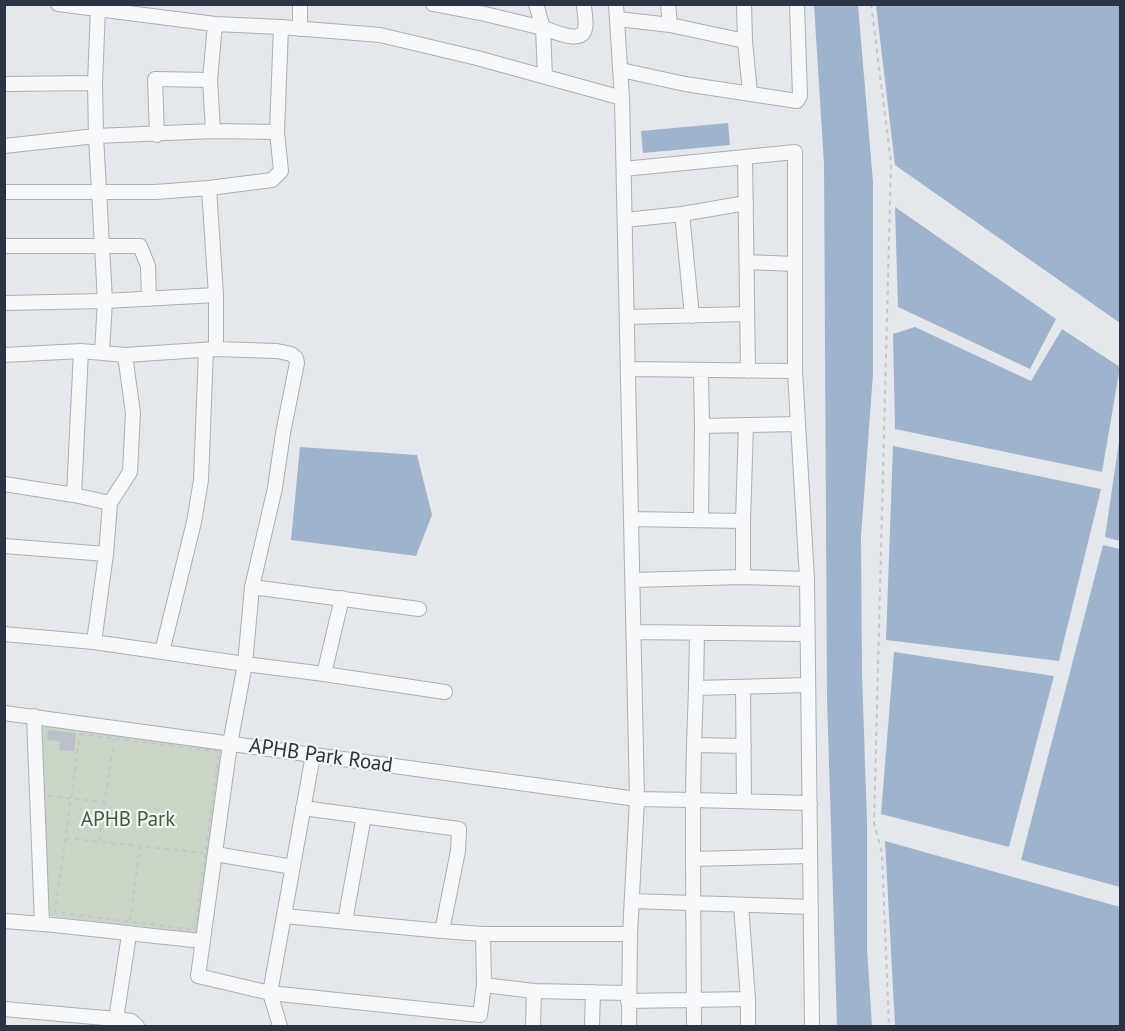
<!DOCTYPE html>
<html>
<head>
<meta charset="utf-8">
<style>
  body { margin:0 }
  #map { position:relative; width:1125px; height:1031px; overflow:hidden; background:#e4e7ec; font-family:"PT Sans",sans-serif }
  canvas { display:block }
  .frame { position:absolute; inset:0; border:6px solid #2b3445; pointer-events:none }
</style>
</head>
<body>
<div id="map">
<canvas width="1125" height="1031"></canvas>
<div class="frame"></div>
</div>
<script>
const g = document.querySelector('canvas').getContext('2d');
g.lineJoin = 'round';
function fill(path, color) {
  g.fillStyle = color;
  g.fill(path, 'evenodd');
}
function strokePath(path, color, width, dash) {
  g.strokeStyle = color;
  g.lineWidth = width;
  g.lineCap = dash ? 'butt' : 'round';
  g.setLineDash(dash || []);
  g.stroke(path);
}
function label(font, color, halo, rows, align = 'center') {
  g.font = font + ' "PT Sans",sans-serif';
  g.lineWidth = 4.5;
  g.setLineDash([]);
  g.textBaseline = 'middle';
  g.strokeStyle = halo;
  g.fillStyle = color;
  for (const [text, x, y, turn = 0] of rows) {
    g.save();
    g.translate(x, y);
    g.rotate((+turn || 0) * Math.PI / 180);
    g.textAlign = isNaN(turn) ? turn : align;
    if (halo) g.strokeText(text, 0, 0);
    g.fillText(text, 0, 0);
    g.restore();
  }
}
const green = new Path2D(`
  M42,724l181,25 -27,184 -147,-17z`);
const water = new Path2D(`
  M814,5h44l15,177v192l-12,162 1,138 5,148v126l5,78h-35l-10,-328 -3,-534z
  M876,5h244v318l-225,-158z
  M728,123l2,22 -87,8 -2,-22z
  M895,207l161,112 -26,50 -132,-62z
  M915,327l116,54 31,-52 58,38 -18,105 -207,-43 -2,-95z
  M1120,435v106l-15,-4z
  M893,446l208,43 -42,172 -173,-21z
  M300,447l117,8 15,60 -16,41 -125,-16z
  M1103,545l17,4v338l-99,-27z
  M894,652l160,24 -45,171 -128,-33z
  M885,841l235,66v119h-225z`);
const building = new Path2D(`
  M48,730l28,3 -2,18 -15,-1 1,-9 -13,-1z`);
const path = new Path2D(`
  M871,4l20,158 -17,661 8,30 7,173
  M80,734l139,18 -24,178 -140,-18z
  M48,796l57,6
  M66,838l137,15
  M99,841l15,-102
  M130,921l10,-75`);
const minor = new Path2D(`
  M58,4l157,20 66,3 99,8 97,23 145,40
  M300,4v25
  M433,4l52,10 58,14 2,49
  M536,4l7,24c10,3 39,17 42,1 2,-7 -1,-17 -1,-25
  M616,4l6,94 15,701 -7,135 -1,92
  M668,4l2,21
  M744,4l1,37 5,52
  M618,19l52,6 75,16
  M621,70l64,14 112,17 3,-5 -3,-92
  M95,83l3,-75
  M4,84l91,-1 1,53 -92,10
  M213,131l-3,-51 5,-56
  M157,135l-2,-56 55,1
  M745,157l3,214
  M624,169l171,-17v219l12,208 5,447
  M4,192h151l54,-4
  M682,214l10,102
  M625,220l57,-6 64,-11
  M4,246h136l8,20 1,32
  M747,262l48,2
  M216,295v54
  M4,303l101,-2 -9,-165 117,-5 64,1
  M627,317l120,-3
  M102,352l3,-51 111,-6 -7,-107 63,-8 9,-9 -4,-39 4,-105
  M4,355l77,-4 44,4 91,-6 61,2 14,3 5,4 1,5 -14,70 -8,55 -23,99
  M628,369l167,2
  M701,370l1,56 96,-2
  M4,484l70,11 36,8 -4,51 -12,88 -90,-8
  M74,495l7,-144
  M110,503l20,-31 3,-59 -8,-58
  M632,519l111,2 3,-96
  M701,520l1,-94
  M4,546l102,8
  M743,577v-56
  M633,580l110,-3 64,2
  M342,598l-18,76 121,18
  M634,632l173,2
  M697,634l-1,54 112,-3
  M94,642l151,22 7,-77 167,22
  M162,652l32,-130 7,-42 5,-130
  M743,687l1,114
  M4,713l633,86 56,1 1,-55 50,1
  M34,716l8,207
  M694,745l2,-57
  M313,755l-43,238 210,22 4,-30 50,6 94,2
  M810,803l-117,-3v59l117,-3
  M303,808l156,21 -1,22 -16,80 41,3h147
  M215,854l78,13
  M693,859l1,167
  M632,901l179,6
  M284,916l158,15
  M4,921c67,4 133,14 199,20
  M345,921l19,-105
  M483,934l1,51
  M748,999v27
  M628,1001l120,-2 -7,-94
  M4,1009l112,10 15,2 6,5
  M116,1019l13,-84
  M280,1026l-10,-33 -72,-17 32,-232 15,-80 79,10
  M533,1026l1,-35
  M592,1026l1,-34`);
const streetNames = [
  ["APHB Park Road",321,756,8]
];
const parkNames = [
  ["APHB Park",128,820]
];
fill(green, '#c9d6c5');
fill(water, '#9fb4cc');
fill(building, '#bbc0ca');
strokePath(minor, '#a9aeb7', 16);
strokePath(path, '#c2c5cb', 2, [4.5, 4.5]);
strokePath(minor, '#f7f8fa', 14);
label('21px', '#2b3445', '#f4f6f9', streetNames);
label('21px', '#3f6138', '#f4f6f9', parkNames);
</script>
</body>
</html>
